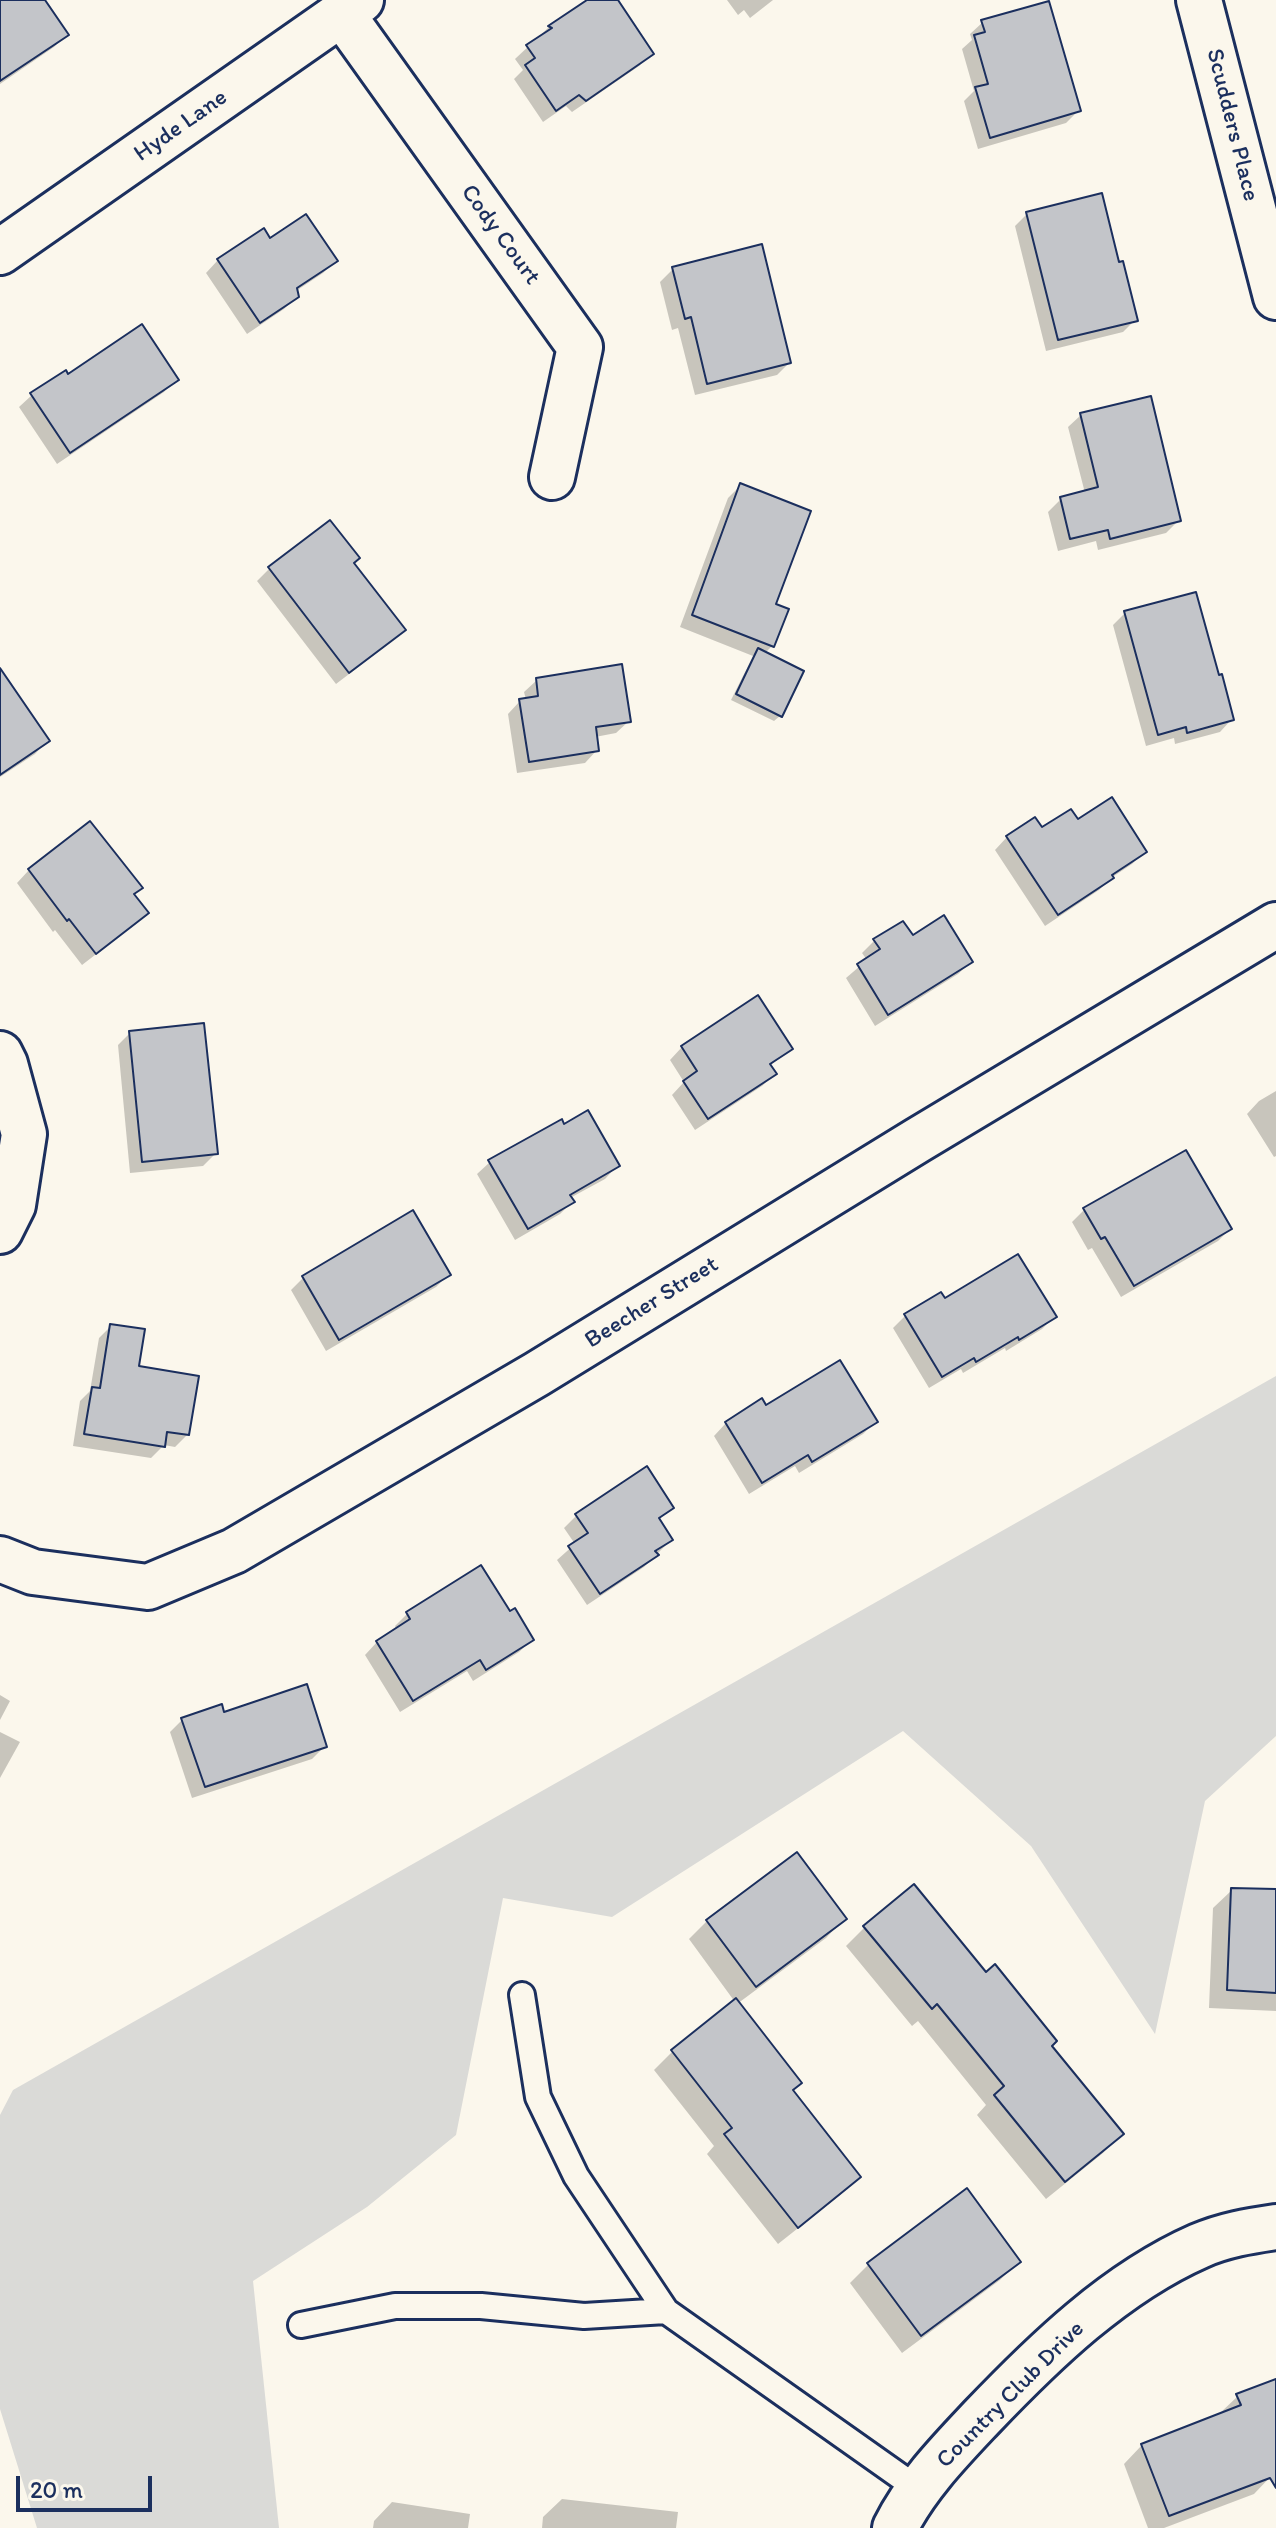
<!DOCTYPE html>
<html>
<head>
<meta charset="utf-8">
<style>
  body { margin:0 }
  #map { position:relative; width:1276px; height:2528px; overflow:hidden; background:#fbf7ec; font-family:Itim,sans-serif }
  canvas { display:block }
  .scale { position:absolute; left:16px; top:2476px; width:136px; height:36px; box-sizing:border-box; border:4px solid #1b2f5e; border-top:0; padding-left:10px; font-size:24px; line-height:28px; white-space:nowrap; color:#1b2f5e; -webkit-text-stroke:6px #fbf7ec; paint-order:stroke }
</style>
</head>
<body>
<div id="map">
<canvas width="1276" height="2528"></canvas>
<div class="scale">20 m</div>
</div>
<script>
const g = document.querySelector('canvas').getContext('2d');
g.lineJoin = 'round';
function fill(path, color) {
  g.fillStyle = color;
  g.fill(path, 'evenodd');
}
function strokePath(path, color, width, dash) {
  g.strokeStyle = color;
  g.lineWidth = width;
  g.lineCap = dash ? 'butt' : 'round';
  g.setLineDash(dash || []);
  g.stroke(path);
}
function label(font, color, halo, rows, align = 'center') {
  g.font = font + ' Itim,sans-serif';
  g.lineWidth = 8;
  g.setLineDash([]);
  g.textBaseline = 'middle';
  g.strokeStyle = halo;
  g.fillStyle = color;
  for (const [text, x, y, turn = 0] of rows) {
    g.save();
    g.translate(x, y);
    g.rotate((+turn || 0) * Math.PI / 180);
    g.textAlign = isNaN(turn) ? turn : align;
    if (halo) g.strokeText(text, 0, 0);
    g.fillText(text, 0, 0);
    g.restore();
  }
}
const green = new Path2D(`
  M1276,1376v360l-71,65 -50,233 -124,-188 -128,-115 -291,186 -109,-19 -47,237 -89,72 -114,74 26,247h-242l-37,-119v-294l13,-25z`);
const shadow = new Path2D(`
  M0,0h43l23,35 -12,12 -54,37z
  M591,0h25l36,53 -13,13 -67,46 -6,-6 -23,16 -29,-43 9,-9 -8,-11 34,-32z
  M727,0h46l-23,18 -6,-8 -6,5z
  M983,22l95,89 -12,12 -88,26 -14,-48 10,-10 -12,-42 10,-9 -2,-6z
  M1027,214l91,50 17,56 -12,12 -77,19 -31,-125z
  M269,241l66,20 -12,12 -27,18 1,5 -13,13 -37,25 -41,-61 12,-13z
  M673,269l116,94 -12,12 -82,20 -17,-67 -6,2 -12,-48z
  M68,376l108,3 -12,13 -107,72 -38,-57 13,-12z
  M1081,415l98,105 -13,13 -68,17 -2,-9 -38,10 -10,-39 13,-13 24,-6 -17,-66z
  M740,486l34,119 -2,41 -8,8 16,62 -6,5 -43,-21 22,-44 -73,-29 48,-129z
  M330,522l22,41 51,67 -12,12 -55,42 -79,-103 12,-12z
  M1125,613l107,106 -12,13 -45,12 -1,-6 -28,8 -33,-121z
  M0,672l47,69 -12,13 -35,23z
  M537,680l92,41 -13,12 -21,4 2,13 -12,13 -68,10 -9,-59 12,-13 6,-1 -2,-8z
  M1077,822l68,29 -13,13 -21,14 -12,12 -54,36 -50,-76 12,-13z
  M29,870l111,18 -7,7 13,18 -12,12 -52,40 -27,-35 -2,2 -36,-49z
  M912,938l59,24 -13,12 -83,52 -29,-48 21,-18 -5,-7 13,-13z
  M130,1033l86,120 -13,13 -73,7 -12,-128z
  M682,1047l109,1 -21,18 5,8 -13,12 -67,44 -23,-35 12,-13 -14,-22z
  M1276,1091v65l-2,1 -27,-43 12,-13z
  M490,1162l127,4 -12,13 -35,19 2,4 -12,12 -45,26 -38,-66z
  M1084,1210l146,19 -12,12 -97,56 -29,-49 -4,2 -16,-28z
  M412,1213l37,61 -13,13 -110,64 -35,-61 12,-12z
  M944,1301l110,16 -12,12 -36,22 -1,-3 -42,25 -2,-4 -32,19 -36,-60 12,-12z
  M111,1326l26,42 51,66 -13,13 -11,-2 -13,13 -78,-12 7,-45 10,-10 9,-53z
  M765,1407l110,15 -12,12 -64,39 -4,-7 -46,28 -35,-58 12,-13z
  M671,1507l-13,14 13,19 -27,27 -57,38 -30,-45 18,-16 -11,-16 13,-13z
  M407,1614h102l23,26 -13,12 -46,29 -6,-10 -67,41 -35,-57 12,-13 20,-12 -2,-4z
  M0,1695l10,6 -10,19z
  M223,1715l102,31 -13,13 -120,39 -22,-66 12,-12z
  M0,1732l20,10 -20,36z
  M1232,1890l44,1v120l-67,-3 4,-100z
  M844,1919l-18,19 -89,66 54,87 68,86 -19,18 -62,49 -71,-90 7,-8 -60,-76 18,-18 63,-50 -46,-63 18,-18z
  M865,1927l120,47 64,72 72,88 -18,19 -57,46 -69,-84 9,-10 -68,-84 -6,5 -66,-80z
  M1019,2261l-19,19 -98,73 -52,-70 19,-19z
  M1276,2381v90l-22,23 -90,34h-16l-24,-64 18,-19 77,-31 19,-18z
  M562,2499l116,13 -2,16h-134l1,-11z
  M392,2502l78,12 -2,14h-95l1,-7z`);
const building = new Path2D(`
  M0,0h45l24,35 -69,46z
  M587,0h31l36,54 -68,47 -7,-6 -23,16 -31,-46 10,-7 -9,-13 26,-17 -4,-2z
  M1049,1l32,110 -91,27 -15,-51 13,-3 -14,-49 11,-3 -4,-12z
  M1102,193l17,69 4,-1 15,60 -80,19 -32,-128z
  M306,214l32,47 -41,27 2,9 -39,26 -43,-64 47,-31 6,10z
  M762,244l29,119 -84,21 -16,-67 -6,2 -13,-52z
  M142,324l37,56 -109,73 -40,-60 36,-23 2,4z
  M1151,396l30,125 -71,18 -2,-9 -38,9 -10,-42 38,-10 -18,-74z
  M740,483l71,28 -35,93 13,5 -15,38 -82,-32z
  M330,520l30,38 -6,5 52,67 -57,43 -81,-106z
  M1196,592l23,83 3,-1 12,46 -47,13 -1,-6 -28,8 -34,-124z
  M758,648l46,23 -22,46 -46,-23z
  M622,664l9,58 -35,5 3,24 -70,11 -10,-63 19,-3 -2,-18z
  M0,668l50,73 -50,34z
  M1112,797l35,55 -35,23 2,3 -56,37 -52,-79 29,-19 7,10 29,-18 7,10z
  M90,821l53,67 -9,6 15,19 -53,41 -27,-35 -2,2 -39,-52z
  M944,915l29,47 -85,53 -31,-51 23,-15 -7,-10 30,-18 10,14z
  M758,995l35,54 -23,15 7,10 -69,45 -25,-38 14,-10 -16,-25z
  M204,1023l14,131 -76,8 -13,-131z
  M588,1110l32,56 -50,29 5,7 -47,27 -40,-69 74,-41 2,5z
  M1186,1150l46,79 -98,57 -29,-49 -4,2 -18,-31z
  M413,1210l38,65 -112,65 -37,-64z
  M1018,1254l39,63 -38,23 -1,-3 -42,25 -2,-4 -32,19 -38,-63 37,-22 4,6z
  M110,1324l35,5 -6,37 60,10 -10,59 -22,-3 -2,15 -81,-13 8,-47 8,1z
  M840,1360l38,62 -66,40 -4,-7 -46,28 -37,-61 37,-24 4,7z
  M647,1466l27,42 -15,10 14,22 -18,11 4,4 -59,39 -32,-48 20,-13 -13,-19z
  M481,1565l29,46 5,-3 19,32 -48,30 -6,-10 -67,41 -37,-60 34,-22 -4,-7z
  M307,1684l20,63 -122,40 -24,-69 41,-14 2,8z
  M797,1852l50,67 -91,68 -50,-67z
  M914,1884l72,88 9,-8 62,77 -5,5 72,88 -59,48 -71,-87 10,-9 -67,-82 -5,5 -69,-83z
  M1231,1888l45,1v104l-49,-3z
  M736,1998l66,85 -9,7 68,87 -63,51 -74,-94 8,-6 -61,-78z
  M967,2188l54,74 -100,74 -54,-73z
  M1276,2379v109l-6,-10 -101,38 -28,-72 100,-39 -5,-11z`);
const service = new Path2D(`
  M522,1995l16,102 38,79 90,135 252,178
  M301,2325l94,-19h86l103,10 82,-5`);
const minor = new Path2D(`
  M1199,0l77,297
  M342,14l238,333 -28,130
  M0,252l361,-252
  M0,1054l5,10 19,70 -11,71 -13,26
  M0,1559l33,13 115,15 86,-36 303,-177 381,-234 358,-215
  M895,2528c21,-42 54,-76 86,-110 63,-66 134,-135 218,-172 25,-11 50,-15 77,-19`);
const streetNames = [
  ["Scudders Place",1232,125,76],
  ["Hyde Lane",181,126,-35],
  ["Cody Court",500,235,54],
  ["Beecher Street",652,1303,-32],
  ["Country Club Drive",1011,2395,-45]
];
fill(green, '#dadad7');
fill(shadow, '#0003');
fill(building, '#c3c5c9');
strokePath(building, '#1b2f5e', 2);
strokePath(service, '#1b2f5e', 30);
strokePath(minor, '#1b2f5e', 50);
strokePath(service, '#fbf7ec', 24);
strokePath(minor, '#fbf7ec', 44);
label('24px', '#1b2f5e', '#fbf7ec', streetNames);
</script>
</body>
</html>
